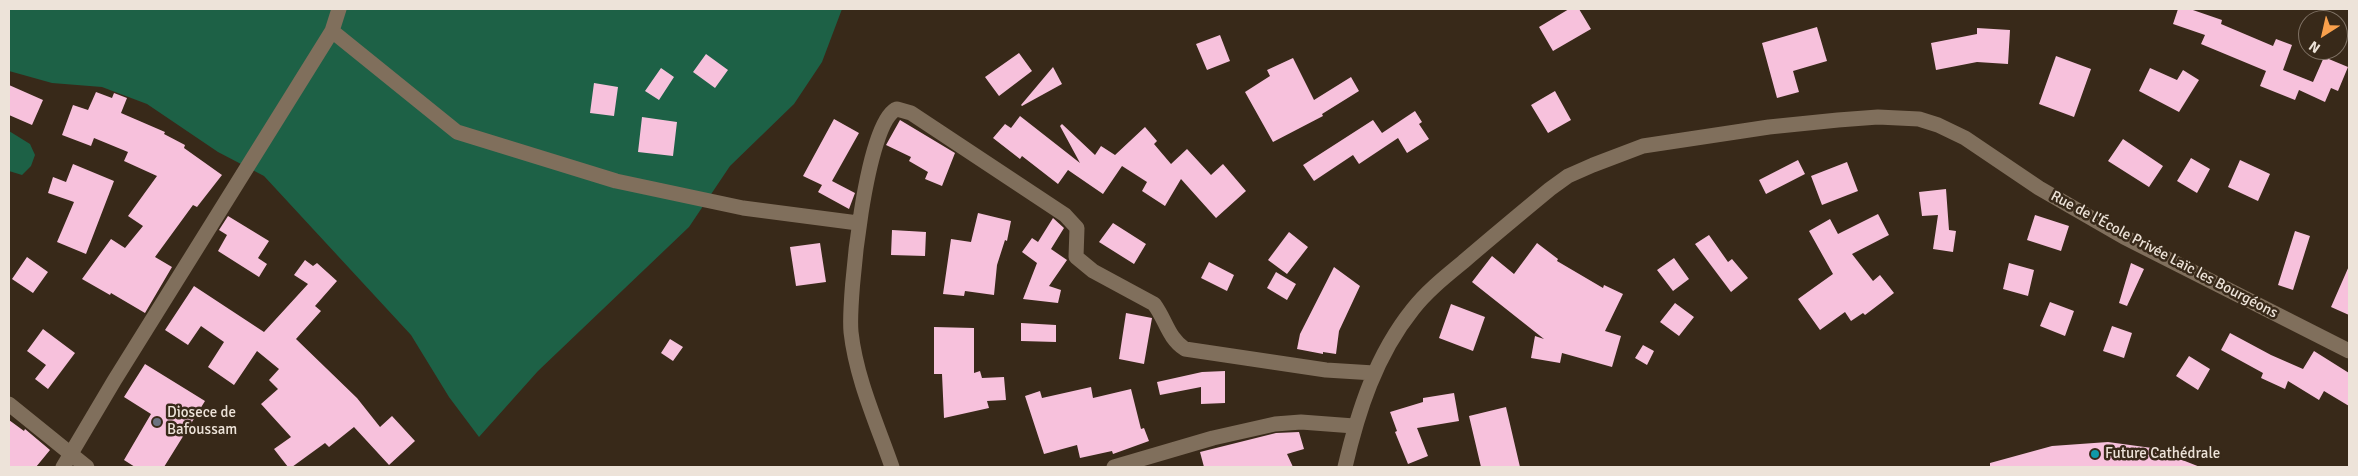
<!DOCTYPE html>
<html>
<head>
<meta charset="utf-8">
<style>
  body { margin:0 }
  #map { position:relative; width:2358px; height:476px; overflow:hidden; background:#382919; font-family:Signika,sans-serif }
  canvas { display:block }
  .frame { position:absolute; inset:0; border:10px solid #ede3d9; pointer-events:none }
  .north { position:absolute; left:2298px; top:10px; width:50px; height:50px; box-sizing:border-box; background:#382919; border:1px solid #807366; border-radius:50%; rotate:215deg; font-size:14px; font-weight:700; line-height:20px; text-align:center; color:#ede3d9 }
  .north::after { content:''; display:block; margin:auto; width:18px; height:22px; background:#f9a04c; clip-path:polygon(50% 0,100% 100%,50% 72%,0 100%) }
</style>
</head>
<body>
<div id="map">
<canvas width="2358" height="476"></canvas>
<div class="frame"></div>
<div class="north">N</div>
</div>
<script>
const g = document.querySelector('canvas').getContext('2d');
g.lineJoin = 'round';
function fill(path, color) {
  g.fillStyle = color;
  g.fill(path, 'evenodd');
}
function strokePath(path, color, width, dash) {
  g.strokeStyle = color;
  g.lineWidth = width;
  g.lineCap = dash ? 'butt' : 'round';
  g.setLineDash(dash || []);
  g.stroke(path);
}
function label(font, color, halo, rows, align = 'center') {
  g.font = font + ' Signika,sans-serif';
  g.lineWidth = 5;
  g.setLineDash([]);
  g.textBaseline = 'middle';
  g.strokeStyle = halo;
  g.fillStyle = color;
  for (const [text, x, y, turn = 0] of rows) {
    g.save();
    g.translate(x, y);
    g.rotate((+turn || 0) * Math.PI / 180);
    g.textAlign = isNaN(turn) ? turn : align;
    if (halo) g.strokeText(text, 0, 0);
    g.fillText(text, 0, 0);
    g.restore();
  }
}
const green = new Path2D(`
  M9,9h833l-20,53 -28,42 -64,62 -41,61 -151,144 -59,66 -30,-40 -38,-62 -147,-159 -46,-24 -71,-48 -45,-17 -50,-4 -43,-12z
  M9,131l21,13 5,11 -4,11 -9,9 -13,-4z`);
const building = new Path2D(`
  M1569,9h10l12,20 -38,22 -14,-24z
  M2178,9h12l32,11 -1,4 52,22 3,-7 16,6 -9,25 30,12 11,-25 24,10 -10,24 -7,-3 -6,14 -26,-12 -4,10 -35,-14 6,-15 -65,-27 4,-9 -32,-11z
  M1817,27l10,34 -34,10 6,21 -22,6 -15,-55z
  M1977,28l33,2 -2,34 -31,-2 -41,8 -5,-27 46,-9z
  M1220,35l10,26 -23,9 -11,-26z
  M1019,53l13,18 -33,25 -14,-19z
  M706,54l22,16 -13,18 -22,-16z
  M2056,56l35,13 -17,48 -35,-13z
  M1293,58l21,42 37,-23 8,14 -37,23 1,2 -50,26 -28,-50 25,-16 -3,-6z
  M1053,67l9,17 -40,22 -1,-1z
  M661,68l13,9 -15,23 -14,-9z
  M2150,68l27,12 6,-10 16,10 -20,32 -40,-21z
  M594,83l24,4 -4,29 -24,-3z
  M9,85l34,15 -11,25 -23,-10z
  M1555,91l16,29 -23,13 -17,-28z
  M96,92l16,6 2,-5 13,5 -6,15 44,19 -1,2 21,11 -1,3 38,27 -25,32 -4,-2 -38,52 17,10 -27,46 -34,-20 -1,2 -28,-16 29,-40 14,9 18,-22 -15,-10 29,-40 -33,-15 4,-9 -34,-14 -3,8 -29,-11 11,-30 15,5z
  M1415,111l7,11 -3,2 10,15 -22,14 -9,-15 -39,26 -6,-9 -39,26 -11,-16 70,-45 9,13z
  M1020,116l60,47 -20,-37 2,-2 33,31 6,-9 14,9 30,-28 12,14 -3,3 17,20 16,-15 24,26 12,-11 23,27 -30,27 -35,-39 -16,27 -23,-15 5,-9 -25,-16 -19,28 -35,-24 -10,14 -36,-28 -2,3 -27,-21 12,-14 6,4z
  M642,117l35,5 -4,34 -35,-4z
  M834,119l25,14 -27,48 23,12 -6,16 -31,-17 4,-7 -19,-9z
  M900,120l55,33 -13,33 -17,-7 3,-7 -19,-11 2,-4 -25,-12z
  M2123,139l40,27 -14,21 -41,-26z
  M2191,158l19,11 -13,24 -20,-12z
  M1798,160l7,14 -39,20 -7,-14z
  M2240,160l30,14 -12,27 -30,-14z
  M1847,162l11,29 -36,14 -11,-29z
  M73,164l41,17 -28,73 -29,-12 17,-40 -26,-9 5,-16 13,5z
  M1946,189l3,41 7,1 -3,21 -20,-3 5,-34 -16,1 -3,-24z
  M978,213l33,8 -4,20 -2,-1 -8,25 -3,30 -29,-4 -1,5 -21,-2 8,-55 20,3z
  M1878,214l11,21 -37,19 21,27 7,-6 14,18 -29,22 -2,-2 -12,8 -6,-9 -25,18 -22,-31 35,-25 -24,-43 21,-12 8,15z
  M2035,215l34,11 -8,25 -34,-11z
  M228,216l41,25 -11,17 9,6 -8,13 -41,-26 9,-16 -8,-5z
  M1053,218l11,10 -13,21 16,11 -18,26 12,4 -3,13 -35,-4 14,-36 -15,-11 10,-14 6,4z
  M1113,223l33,21 -12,20 -35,-22z
  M892,230l34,2 -1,24 -34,-1z
  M2295,231l15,5 -17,54 -15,-5z
  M1289,232l19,15 -21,27 -19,-14z
  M1709,235l19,27 4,-3 16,19 -17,14 -36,-48z
  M820,243l6,39 -30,4 -6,-39z
  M1537,243l21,16 -1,2 46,27 1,-3 19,9 -18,37 16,5 -9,31 -50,-14 -2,10 -29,-5 4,-22 9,3 -72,-57 20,-26 22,18z
  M27,257l21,15 -15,21 -21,-14z
  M1674,258l15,21 -16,12 -16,-21z
  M305,260l8,6 4,-3 20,18 -22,25 6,5 -25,28 61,59 23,29 12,-11 23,25 -26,24 -35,-38 -25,20 -4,-4 -33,24h-4l-14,-18 17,-12 -30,-33 17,-15 -9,-9 10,-11 -22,-18 -23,34 -26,-18 16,-25 -23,-16 -13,19 -23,-15 29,-44 70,46 44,-48 -14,-9z
  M1209,262l25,13 -7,16 -26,-13z
  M2009,263l25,7 -6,26 -25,-7z
  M2131,263l13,6 -17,37 -8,-3z
  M2349,266v49l-18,-8z
  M1334,267l26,19 -21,45 -3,23 -13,-2v2l-26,-5 3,-15z
  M1276,272l20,12 -9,16 -20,-12z
  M2050,302l24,9 -9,25 -25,-10z
  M1675,303l19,14 -15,19 -19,-14z
  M1451,304l34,13 -12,34 -34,-13z
  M1126,313l26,5 -8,46 -25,-5z
  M1021,323l35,2v17l-35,-1z
  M2112,326l20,7 -8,25 -21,-7z
  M934,327l40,1v45l6,-2 2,7 22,-1 2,23 -19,1 2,7 -45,10 -2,-44h-8z
  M43,329l32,24 -27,36 -13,-10 11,-14 -19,-14z
  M2230,333l41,22 32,14 11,-18 35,22v33l-25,-15 -5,9 -31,-19 -3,8 -24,-11 2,-5 -42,-23z
  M670,339l13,8 -10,14 -12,-8z
  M1643,345l11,6 -7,14 -12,-7z
  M2189,356l21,13 -12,21 -22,-14z
  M145,364l60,37 -41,66h-29l-11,-7 27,-46 -27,-17z
  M1225,371v32l-24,1v-17l-41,8 -3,-13 45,-10z
  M1091,387l2,11 38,-9 10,40 3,-1 5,13 -36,13 -1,-3 -32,7 -3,-13 -33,9 -19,-58 15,-5 2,7z
  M1454,393l5,28 -42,7 11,28 -20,8 -13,-32 2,-1 -7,-19 33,-10v-4z
  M1506,407l14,60h-39l-12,-51z
  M9,420l15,11 1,-2 25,21 -14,17h-27z
  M1299,432l5,17 -17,5 6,13h-89l-4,-15 76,-19z
  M2108,442l44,6 48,19h-210v-4l62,-17z`);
const minor = new Path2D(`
  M332,31l125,101 159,49 127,27 115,15
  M9,404l78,63
  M63,467l51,-86 218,-350 7,-22
  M892,467c-15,-43 -36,-89 -41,-135 -3,-33 15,-213 46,-223l14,4 154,102 12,13 -1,29 17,14 61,33c12,16 14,34 31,45l141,21 48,3
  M1114,467l99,-29 62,-14 26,-2 53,4
  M1345,467c13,-56 31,-112 68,-158 14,-18 33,-33 50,-47 29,-25 58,-49 87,-73l18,-13 25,-11 50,-19 126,-19 69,-7 40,-3 41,2 19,6 27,13 74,50 85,49 225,114`);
const markers = [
  [157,422,5,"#6b7280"],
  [2095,454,5,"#0f9aa8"]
];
const streetNames = [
  ["Rue de l'École Privée Laïc les Bourgéons",2164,255,28]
];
const poiNames = [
  ["Diosece de",167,413],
  ["Bafoussam",167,430],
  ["Future Cathédrale",2105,454]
];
fill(green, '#1d6146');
fill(building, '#f7c1dc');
strokePath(minor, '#806f5c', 15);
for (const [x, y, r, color] of markers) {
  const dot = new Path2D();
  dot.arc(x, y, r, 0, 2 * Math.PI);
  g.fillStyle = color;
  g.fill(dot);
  strokePath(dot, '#382919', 2);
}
label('15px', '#ede3d9', '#382919', streetNames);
label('15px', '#ede3d9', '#382919', poiNames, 'left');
</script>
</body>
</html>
